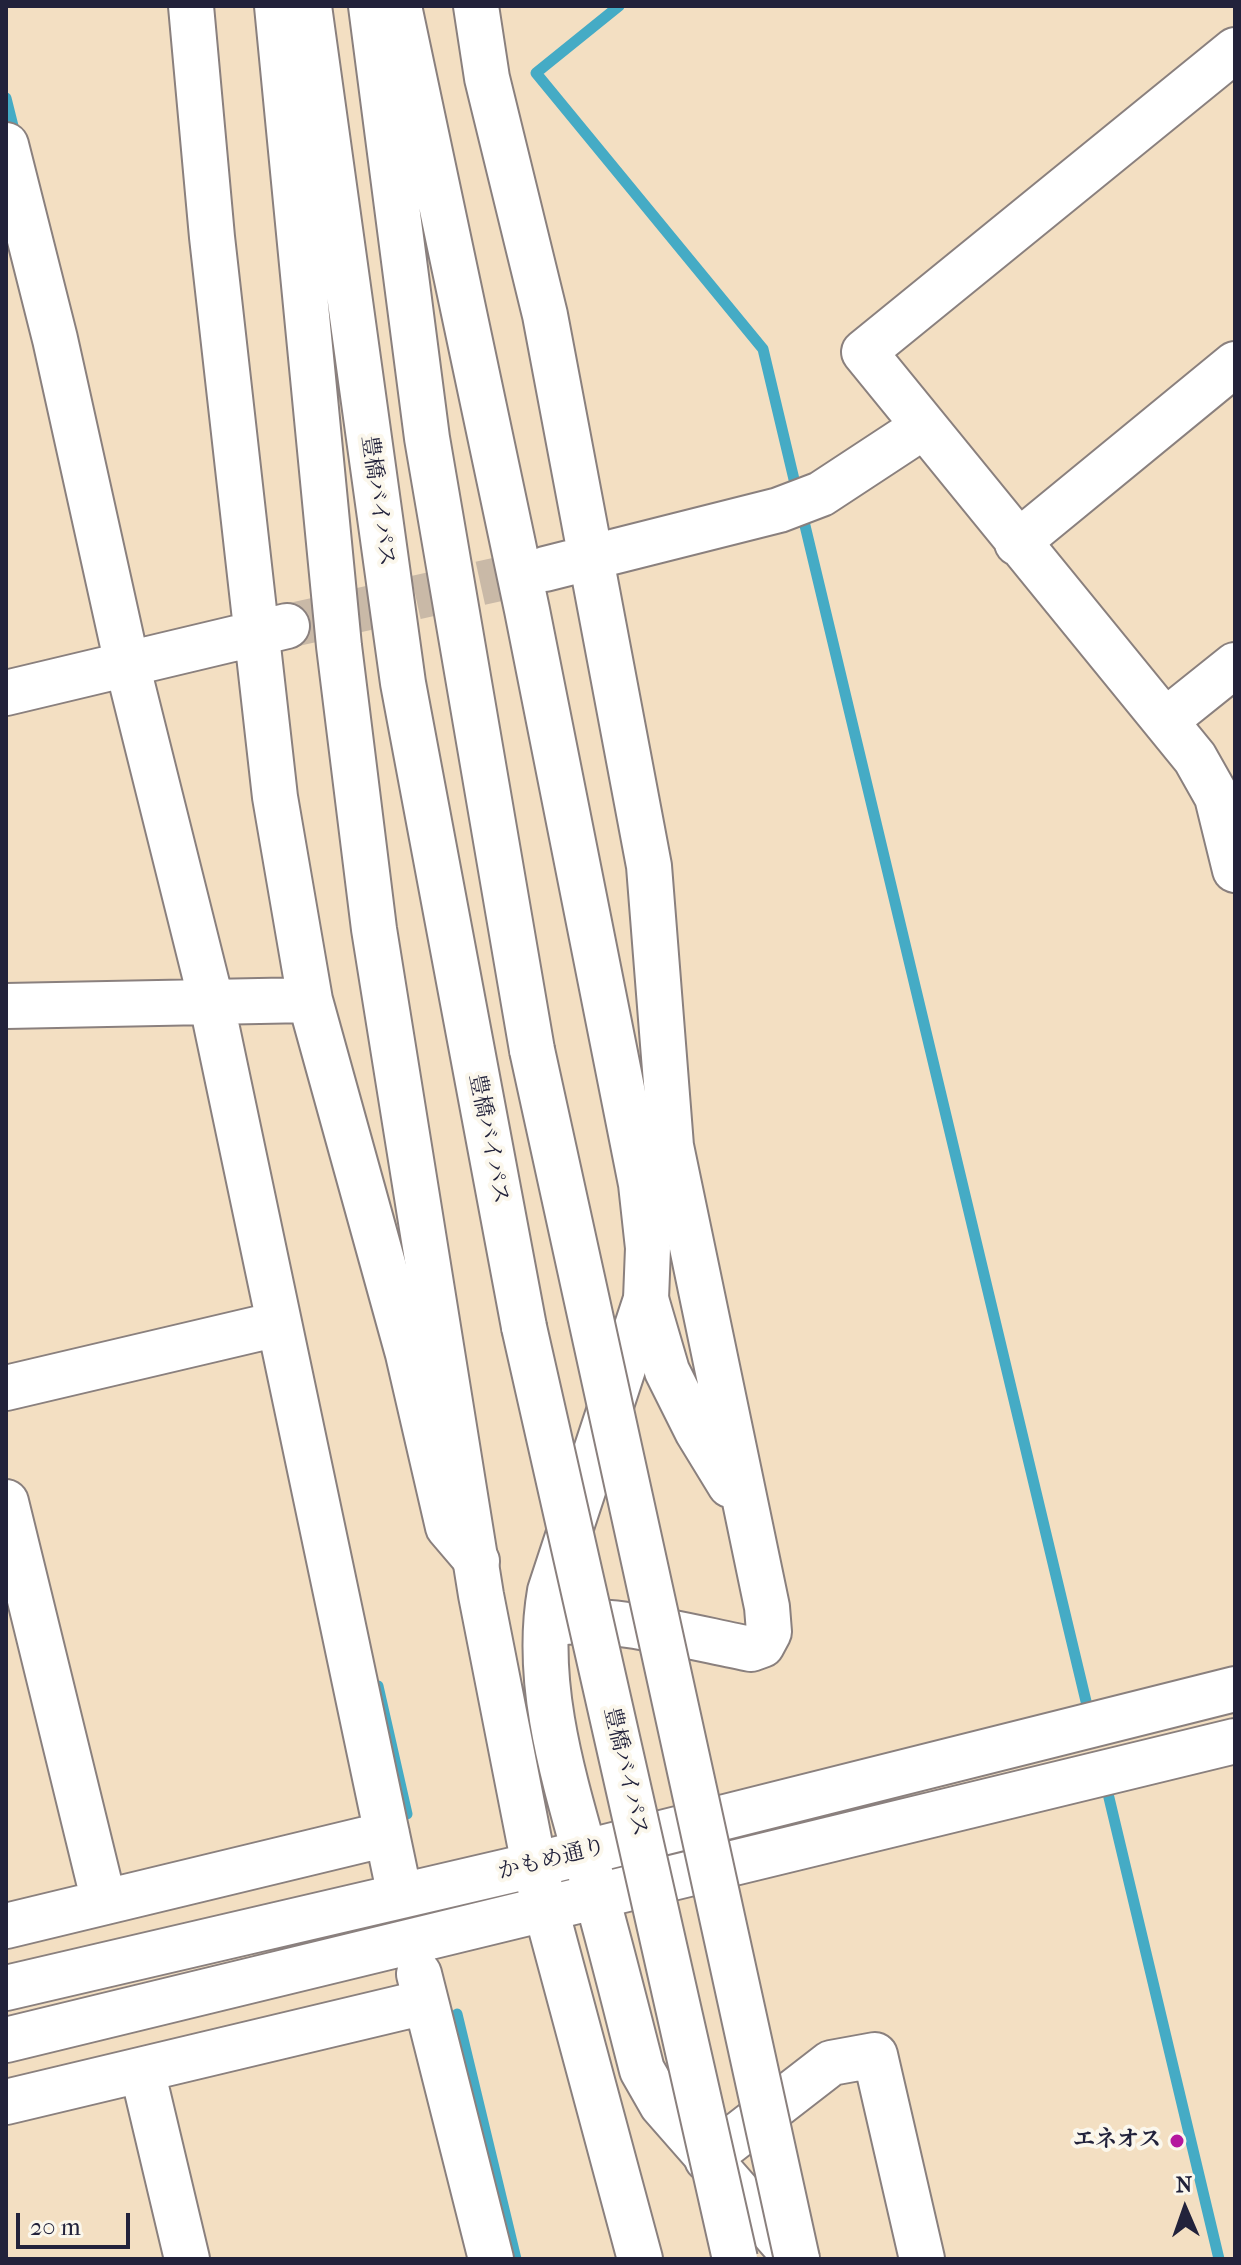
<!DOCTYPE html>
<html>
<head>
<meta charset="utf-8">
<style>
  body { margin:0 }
  #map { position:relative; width:1241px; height:2265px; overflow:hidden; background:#f3dfc2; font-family:"IM FELL French Canon",serif }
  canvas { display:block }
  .frame { position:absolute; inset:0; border:8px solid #22223b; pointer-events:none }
  .north { position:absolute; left:1145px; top:2169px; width:80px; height:80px; -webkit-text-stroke:6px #fbf7ec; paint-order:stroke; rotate:358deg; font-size:22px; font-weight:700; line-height:32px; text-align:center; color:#22223b }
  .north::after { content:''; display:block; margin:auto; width:28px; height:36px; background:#22223b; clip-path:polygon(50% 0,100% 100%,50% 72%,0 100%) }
  .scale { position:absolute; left:16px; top:2213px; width:114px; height:36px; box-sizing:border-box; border:4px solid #22223b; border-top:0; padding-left:10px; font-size:24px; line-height:28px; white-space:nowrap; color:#22223b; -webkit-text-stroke:6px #fbf7ec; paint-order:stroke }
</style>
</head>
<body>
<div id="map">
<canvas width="1241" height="2265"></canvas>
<div class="frame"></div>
<div class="north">N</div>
<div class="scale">20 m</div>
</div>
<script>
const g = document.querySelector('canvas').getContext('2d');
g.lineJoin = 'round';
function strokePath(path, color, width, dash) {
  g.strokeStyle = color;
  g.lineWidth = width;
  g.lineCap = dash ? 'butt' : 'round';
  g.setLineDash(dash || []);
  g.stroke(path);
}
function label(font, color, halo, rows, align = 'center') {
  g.font = font + ' "IM FELL French Canon","Noto Serif JP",serif';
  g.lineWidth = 8;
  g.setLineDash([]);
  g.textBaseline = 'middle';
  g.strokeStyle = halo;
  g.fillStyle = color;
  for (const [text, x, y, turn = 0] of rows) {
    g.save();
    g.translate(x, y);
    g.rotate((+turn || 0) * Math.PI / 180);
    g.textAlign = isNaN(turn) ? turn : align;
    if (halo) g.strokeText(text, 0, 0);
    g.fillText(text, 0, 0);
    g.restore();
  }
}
const stream = new Path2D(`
  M619,6l-83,67 227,276 34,143
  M6,98l10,40
  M802,513l288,1205
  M378,1686l29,128
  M1105,1781l114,478
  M457,2014l59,245`);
const minorTunnel = new Path2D(`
  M287,626l258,-57`);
const minor = new Path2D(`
  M191,6l21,231 63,560 35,203 98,354 40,173 29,34
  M476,6l11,72 58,237 104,551 22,280 96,461 2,25 -7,13 -11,4c-54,-10 -146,-36 -198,-25
  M1235,50l-371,302 331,406 22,39 18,73
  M6,145l49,194 72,325 84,336 189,896
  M1017,543l218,-179
  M545,569l234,-59 42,-16 102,-67
  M6,693l281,-67
  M1165,721l70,-56
  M6,1006l304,-6
  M646,1299l21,72 30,60 33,54
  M6,1388l272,-64
  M6,1502l98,400
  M6,1926l381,-92
  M419,1974l72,285
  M6,1988l528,-123 701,-176
  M6,2040l1229,-299
  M142,2070l45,189
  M6,2102l419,-100
  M707,2159l124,-96 44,-8 47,204`);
const highway = new Path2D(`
  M277,6l62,640 35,283 107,666 53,270 106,394
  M309,6l94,677 121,644
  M371,6l56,432 105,612
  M399,6l128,604 114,574 7,64 -2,51 -96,292c-18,103 21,208 47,307 16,57 30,114 45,172l20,35 135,154`);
const highwayBridge = new Path2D(`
  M532,1050l265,1209
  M524,1327l211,932`);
const markers = [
  [1177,2141,8,"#b5179e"]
];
const streetNames = [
  ["豊橋バイパス",377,501,82],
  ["豊橋バイパス",488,1139,79],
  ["豊橋バイパス",625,1772,77],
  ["かもめ通り",552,1860,-14]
];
const poiNames = [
  ["エネオス",1161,2141]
];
strokePath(stream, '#45abc5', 11);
strokePath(minorTunnel, '#c9b9a7', 44, [44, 22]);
strokePath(minor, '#8a807e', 48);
strokePath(highway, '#8a807e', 48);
strokePath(minor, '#fff', 44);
strokePath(highway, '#fff', 44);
strokePath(highwayBridge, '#8a807e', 48, []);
strokePath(highwayBridge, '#fff', 44);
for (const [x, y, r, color] of markers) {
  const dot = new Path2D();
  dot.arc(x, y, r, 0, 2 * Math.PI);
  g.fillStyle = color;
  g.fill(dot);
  strokePath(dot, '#fbf7ec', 3);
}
label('22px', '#22223b', '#fbf7ec', streetNames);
label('bold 22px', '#22223b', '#fbf7ec', poiNames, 'right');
</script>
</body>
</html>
